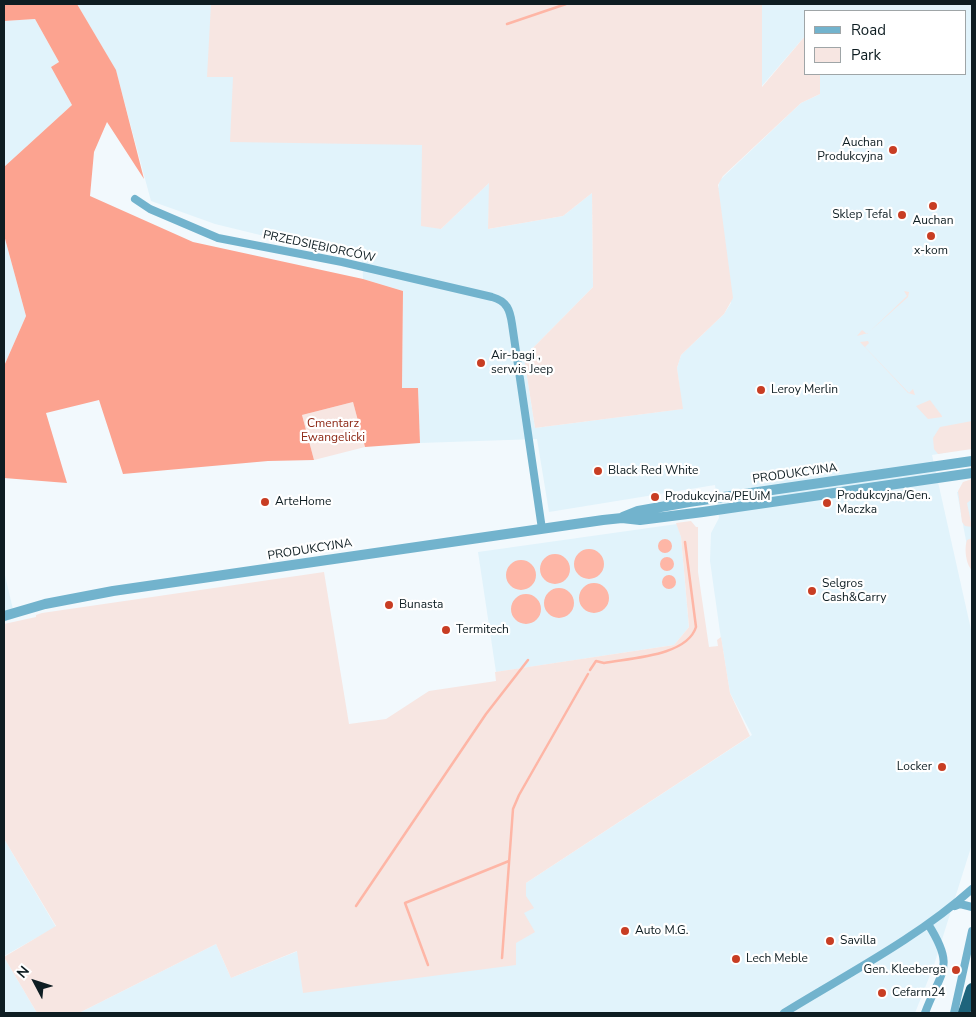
<!DOCTYPE html>
<html>
<head>
<meta charset="utf-8">
<style>
  body { margin:0 }
  #map { position:relative; width:976px; height:1017px; overflow:hidden; background:#f2f9fd; font-family:"Nunito Sans",sans-serif }
  canvas { display:block }
  .frame { position:absolute; inset:0; border:5px solid #0e1d22; pointer-events:none }
  .legend { position:absolute; left:804px; top:10px; width:162px; height:65px; box-sizing:border-box; background:#fff; border:1px solid #9fa5a7; margin:0; padding:6px 9px; list-style:none; font-size:15px; color:#0e1d22 }
  .legend li { display:flex; align-items:center; gap:10px; height:25px }
  .legend b { width:25px; border:1px solid #9fa5a7 }
  .north { position:absolute; left:10px; top:957px; width:50px; height:50px; -webkit-text-stroke:4px #fff; paint-order:stroke; rotate:310deg; font-size:14px; font-weight:700; line-height:20px; text-align:center; color:#0e1d22 }
  .north::after { content:''; display:block; margin:auto; width:18px; height:22px; background:#0e1d22; clip-path:polygon(50% 0,100% 100%,50% 72%,0 100%) }
</style>
</head>
<body>
<div id="map">
<canvas width="976" height="1017"></canvas>
<div class="frame"></div>
<ul class="legend">
<li><b style="height:6px;background:#72b3cd"></b>Road</li>
<li><b style="height:14px;background:#f7e6e2"></b>Park</li>
</ul>
<div class="north">N</div>
</div>
<script>
const g = document.querySelector('canvas').getContext('2d');
g.lineJoin = 'round';
function fill(path, color) {
  g.fillStyle = color;
  g.fill(path, 'evenodd');
}
function strokePath(path, color, width, dash) {
  g.strokeStyle = color;
  g.lineWidth = width;
  g.lineCap = dash ? 'butt' : 'round';
  g.setLineDash(dash || []);
  g.stroke(path);
}
function label(font, color, halo, rows, align = 'center') {
  g.font = font + ' "Nunito Sans",sans-serif';
  g.lineWidth = 4.5;
  g.setLineDash([]);
  g.textBaseline = 'middle';
  g.strokeStyle = halo;
  g.fillStyle = color;
  for (const [text, x, y, turn = 0] of rows) {
    g.save();
    g.translate(x, y);
    g.rotate((+turn || 0) * Math.PI / 180);
    g.textAlign = isNaN(turn) ? turn : align;
    if (halo) g.strokeText(text, 0, 0);
    g.fillText(text, 0, 0);
    g.restore();
  }
}
const built = new Path2D(`
  M77,4h310l36,141 18,84 49,-47 -2,47 75,-13 29,-23 1,94 -69,70 11,71 147,-19 -5,-41 4,-13 43,-41 7,-11 -14,-110 3,-13 81,-77 19,-9v-20h145v-63h-160v25l-44,51 1,-83h210v444l-40,7 40,179v210l-38,121 -19,48h-836l137,-69 15,34 67,-27 5,41 213,-49 8,-30 2,-30 226,-148 -22,-42 -10,-61 -10,-71 1,-28 8,-15 -4,-33 -166,27 -12,-73 -117,4 -2,-55h-16l1,-97 -40,-12 -1,-27 -64,-14 -1,6 -82,-20 -64,-23 -35,-130z
  M35,19l24,43 -8,5 21,38 -68,62v-146z
  M4,235l22,81 -22,50z
  M972,487v86l-15,-81z
  M677,524l4,13 8,90 -15,18 -178,27 -18,-120z
  M4,571l11,47 -11,4z
  M4,839l52,88 -52,29z
  M4,957l33,56h-33z`);
const green = new Path2D(`
  M211,4h551v83l43,-51v38h15v20l-19,9 -78,73 -5,9 15,113 -9,16 -43,41 -4,13 6,41 -148,19 -11,-71 69,-70 -1,-94 -29,23 -75,13 1,-46 -48,46 -20,-3 1,-81 -192,-3 3,-65h-26z
  M904,291l5,1 -1,5 -40,36 -11,3 5,-6 5,4 40,-38z
  M868,341l1,2 -4,4 44,46 4,-4 2,6 -7,-2 -48,-51z
  M930,400l12,16v1l-14,2 -12,-13z
  M353,402l12,45 -51,13 -12,-45z
  M972,421v28l-34,5 -4,-5 -1,-11 7,-11z
  M972,479v20l-5,4 5,24 -7,-1 -3,-4 -4,-31 5,-9z
  M691,521l5,6h2v45l11,75 9,-1 -1,-6 4,-3 9,56 20,43 -224,147v13l8,12 -10,5 11,19 -19,11v22l-213,28 -6,-42 -66,27 -15,-34 -137,69h-42l-33,-56 52,-31 -52,-87v-215l32,-7v-2l6,-2 282,-41 25,152 37,-5 43,-28 67,-10 -1,-9 179,-27 15,-18 -8,-90 -5,-14z
  M972,538v32c-6,-5 -8,-22 -5,-30z`);
const forest = new Path2D(`
  M4,4h73l39,66 28,109 -37,-57 -13,30 -4,44 103,46 170,37 40,12 -1,97h16l2,55 -55,4 -12,-45 -51,13 12,45 -46,1 -145,13 -24,-74 -53,13 21,70 -63,-5v-112l22,-50 -22,-81v-68l68,-62 -21,-38 8,-5 -24,-43 -31,2z`);
const water = new Path2D(`
  M658 546a7 7 0 1 1 14 0a7 7 0 1 1-14 0Z
  M574 564a15 15 0 1 1 30 0a15 15 0 1 1-30 0Z
  M540 569a15 15 0 1 1 30 0a15 15 0 1 1-30 0Z
  M660 564a7 7 0 1 1 14 0a7 7 0 1 1-14 0Z
  M506 575a15 15 0 1 1 30 0a15 15 0 1 1-30 0Z
  M662 582a7 7 0 1 1 14 0a7 7 0 1 1-14 0Z
  M579 598a15 15 0 1 1 30 0a15 15 0 1 1-30 0Z
  M544 603a15 15 0 1 1 30 0a15 15 0 1 1-30 0Z
  M511 609a15 15 0 1 1 30 0a15 15 0 1 1-30 0Z`);
const stream = new Path2D(`
  M507,24l59,-20
  M590,670l6,-9 8,2c27,-5 83,-7 92,-36l-11,-85
  M356,906l130,-192 42,-54
  M502,958l11,-149 6,-14 69,-121
  M428,965l-23,-62 104,-42`);
const minor = new Path2D(`
  M135,199l15,10 68,29 124,24 150,35c15,4 18,13 20,27l30,205
  M955,906l5,-2 12,3
  M784,1013c63,-39 132,-74 188,-124
  M925,1013c16,-43 31,-45 3,-89
  M954,1013l18,-82`);
const tertiary = new Path2D(`
  M623,517l15,-6 51,-9 283,-41
  M4,616l41,-12 68,-13 490,-71 19,-2 18,2 63,-8 269,-39`);
const trunk = new Path2D(`
  M964,1013l8,-24`);
const markers = [
  [893,150,5,"#c83d23"],
  [933,206,5,"#c83d23"],
  [902,215,5,"#c83d23"],
  [931,236,5,"#c83d23"],
  [481,363,5,"#c83d23"],
  [761,390,5,"#c83d23"],
  [598,471,5,"#c83d23"],
  [655,497,5,"#c83d23"],
  [265,502,5,"#c83d23"],
  [827,503,5,"#c83d23"],
  [812,591,5,"#c83d23"],
  [389,605,5,"#c83d23"],
  [446,630,5,"#c83d23"],
  [942,767,5,"#c83d23"],
  [625,931,5,"#c83d23"],
  [830,941,5,"#c83d23"],
  [736,959,5,"#c83d23"],
  [956,970,5,"#c83d23"],
  [882,993,5,"#c83d23"]
];
const poiNames = [
  ["Auchan",883,143,"right"],
  ["Produkcyjna",883,157,"right"],
  ["Sklep Tefal",892,215,"right"],
  ["Auchan",933,221,"center"],
  ["x-kom",931,251,"center"],
  ["Air-bagi ,",491,356],
  ["serwis Jeep",491,370],
  ["Leroy Merlin",771,390],
  ["Black Red White",608,471],
  ["Produkcyjna/Gen.",837,496],
  ["Maczka",837,510],
  ["Produkcyjna/PEUiM",665,497],
  ["ArteHome",275,502],
  ["Selgros",822,584],
  ["Cash&Carry",822,598],
  ["Bunasta",399,605],
  ["Termitech",456,630],
  ["Locker",932,767,"right"],
  ["Auto M.G.",635,931],
  ["Savilla",840,941],
  ["Lech Meble",746,959],
  ["Gen. Kleeberga",946,970,"right"],
  ["Cefarm24",892,993]
];
const streetNames = [
  ["PRZEDSIĘBIORCÓW",319,247,12],
  ["PRODUKCYJNA",795,474,-8],
  ["PRODUKCYJNA",310,550,-9]
];
const parkNames = [
  ["Cmentarz",333,424],
  ["Ewangelicki",333,438]
];
fill(built, '#e1f3fb');
fill(green, '#f7e6e2');
fill(forest, '#fca390');
fill(water, '#feb6a6');
strokePath(stream, '#feb6a6', 2.5);
strokePath(minor, '#72b3cd', 8);
strokePath(tertiary, '#72b3cd', 10);
strokePath(trunk, '#1e647c', 12);
for (const [x, y, r, color] of markers) {
  const dot = new Path2D();
  dot.arc(x, y, r, 0, 2 * Math.PI);
  g.fillStyle = color;
  g.fill(dot);
  strokePath(dot, '#fff', 2);
}
label('12px', '#0e1d22', '#fff', poiNames, 'left');
label('12px', '#0e1d22', '#fff', streetNames);
label('12px', '#8d2815', '#fff', parkNames);
</script>
</body>
</html>
